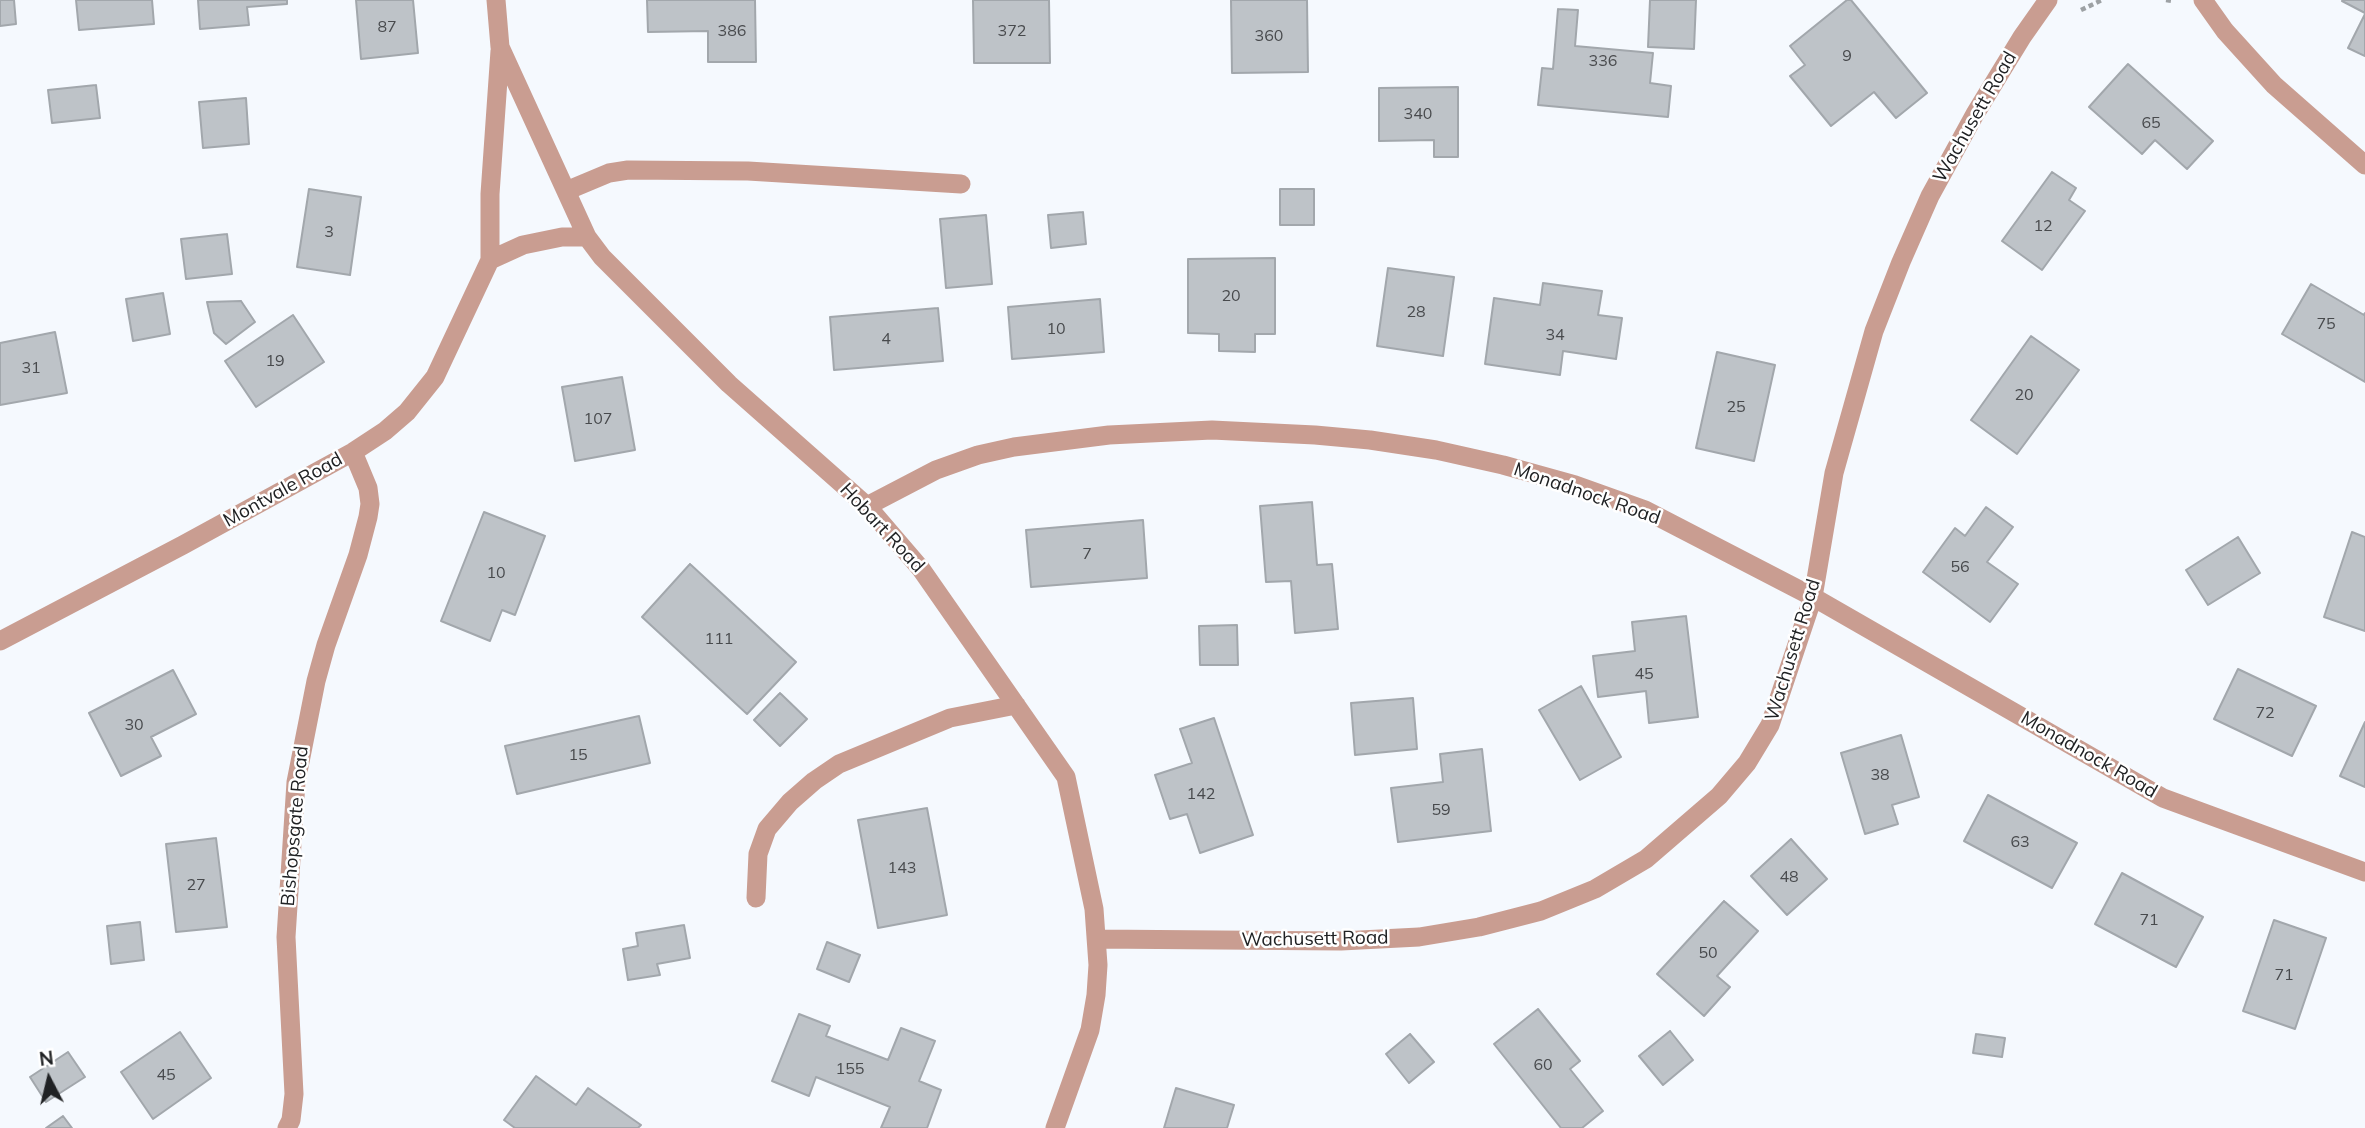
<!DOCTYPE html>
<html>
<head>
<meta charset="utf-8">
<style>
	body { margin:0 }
	#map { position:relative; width:2365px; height:1128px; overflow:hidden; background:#f5f9fe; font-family:Mulish,sans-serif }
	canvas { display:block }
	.north { position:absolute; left:14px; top:1044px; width:70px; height:70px; -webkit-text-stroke:5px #fff; paint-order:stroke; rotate:353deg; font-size:19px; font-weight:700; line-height:28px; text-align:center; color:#202224 }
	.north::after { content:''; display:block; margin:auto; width:24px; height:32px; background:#202224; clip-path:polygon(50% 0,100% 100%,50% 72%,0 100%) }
</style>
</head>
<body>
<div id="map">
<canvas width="2365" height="1128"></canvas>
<div class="north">N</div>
</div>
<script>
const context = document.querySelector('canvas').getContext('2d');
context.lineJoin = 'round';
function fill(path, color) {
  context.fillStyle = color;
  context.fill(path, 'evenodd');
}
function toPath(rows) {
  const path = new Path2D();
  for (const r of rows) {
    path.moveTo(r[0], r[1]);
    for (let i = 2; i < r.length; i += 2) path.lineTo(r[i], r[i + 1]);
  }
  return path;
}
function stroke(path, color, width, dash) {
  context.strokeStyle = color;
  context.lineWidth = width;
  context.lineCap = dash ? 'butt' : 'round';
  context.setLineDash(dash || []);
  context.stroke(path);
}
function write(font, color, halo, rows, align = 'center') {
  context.font = font + ' Mulish,sans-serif';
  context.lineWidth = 5;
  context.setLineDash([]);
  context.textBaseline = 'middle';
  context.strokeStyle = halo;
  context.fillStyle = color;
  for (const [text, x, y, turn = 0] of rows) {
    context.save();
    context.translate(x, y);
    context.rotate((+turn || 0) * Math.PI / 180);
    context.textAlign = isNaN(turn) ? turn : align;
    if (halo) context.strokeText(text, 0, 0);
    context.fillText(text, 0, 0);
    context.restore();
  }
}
const building = toPath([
	[0,0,14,0,16,24,0,26,0,0],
	[76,0,152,0,154,24,79,30,76,0],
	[198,0,287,0,287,4,247,7,249,25,200,29,198,0],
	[356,0,413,0,418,53,361,59,356,0],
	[647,0,755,0,756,62,708,62,708,31,648,32,647,0],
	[973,0,1049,0,1050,63,974,63,973,0],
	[1231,0,1307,0,1308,72,1232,73,1231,0],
	[1650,0,1696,0,1694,49,1648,47,1650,0],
	[1847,0,1851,0,1927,93,1896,118,1874,92,1831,126,1790,76,1805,65,1790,46,1847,0],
	[2343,0,2365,0,2365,13,2342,1,2343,0],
	[1558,9,1578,10,1575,46,1653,53,1650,83,1671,86,1668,117,1538,105,1542,68,1553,69,1558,9],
	[2365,14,2365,56,2348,48,2365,14],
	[2128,64,2213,141,2187,169,2155,140,2142,154,2089,107,2128,64],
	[96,85,100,118,52,123,48,90,96,85],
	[1458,87,1458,157,1434,157,1434,140,1379,141,1379,88,1458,87],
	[246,98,249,144,203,148,199,102,246,98],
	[2052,172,2076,188,2069,200,2085,211,2042,270,2002,241,2052,172],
	[309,189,361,197,350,275,297,267,309,189],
	[1280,189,1314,189,1314,225,1280,225,1280,189],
	[1083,212,1086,244,1051,248,1048,215,1083,212],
	[986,215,992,284,946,288,940,219,986,215],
	[227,234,232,274,186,279,181,239,227,234],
	[1275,258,1275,334,1255,334,1255,352,1219,351,1219,334,1188,333,1188,259,1275,258],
	[1388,268,1454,277,1443,356,1377,346,1388,268],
	[1543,283,1602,291,1598,315,1622,318,1616,359,1563,351,1560,375,1485,364,1494,298,1540,305,1543,283],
	[2311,284,2364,315,2365,313,2365,382,2282,334,2311,284],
	[163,293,170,334,133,341,126,299,163,293],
	[1100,299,1104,352,1012,359,1008,307,1100,299],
	[241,301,255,322,226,344,214,333,207,302,241,301],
	[938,308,943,361,834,370,830,317,938,308],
	[293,315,324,362,256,407,225,361,293,315],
	[55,332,67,393,0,405,0,343,55,332],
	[2031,336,2079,370,2017,454,1971,420,2031,336],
	[1717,352,1775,365,1754,461,1696,448,1717,352],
	[622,377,635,450,575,461,562,387,622,377],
	[1312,502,1317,565,1332,564,1338,629,1295,633,1291,581,1266,582,1260,506,1312,502],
	[1986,507,2013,527,1987,562,2018,584,1990,622,1923,572,1955,528,1965,536,1986,507],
	[484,512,545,536,515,615,502,610,490,641,441,621,484,512],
	[1143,520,1147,578,1031,587,1026,530,1143,520],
	[2352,532,2365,537,2365,631,2324,617,2352,532],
	[2238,537,2260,573,2208,605,2186,570,2238,537],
	[690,564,796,662,747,714,642,617,690,564],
	[1686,616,1698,717,1649,723,1646,691,1598,697,1593,656,1635,651,1632,622,1686,616],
	[1237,625,1238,665,1200,665,1199,626,1237,625],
	[2238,669,2316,706,2292,756,2214,719,2238,669],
	[173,670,196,714,151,737,161,756,121,776,89,713,173,670],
	[1581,686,1621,757,1580,780,1539,710,1581,686],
	[780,693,807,719,780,746,754,720,780,693],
	[1413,698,1417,749,1355,755,1351,703,1413,698],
	[639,716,650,763,517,794,505,746,639,716],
	[1214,718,1253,835,1200,853,1187,814,1170,819,1155,775,1192,763,1180,729,1214,718],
	[2365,722,2365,787,2340,776,2365,722],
	[1901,735,1919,797,1892,805,1898,824,1865,834,1841,753,1901,735],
	[1482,749,1491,831,1398,842,1391,788,1443,782,1440,754,1482,749],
	[1988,795,2077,843,2052,888,1964,841,1988,795],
	[927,808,947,915,878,928,858,820,927,808],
	[216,838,227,927,176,932,166,844,216,838],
	[1791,839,1827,879,1787,915,1751,876,1791,839],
	[2122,873,2203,917,2176,967,2095,924,2122,873],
	[1724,901,1758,931,1717,976,1730,987,1704,1016,1657,974,1724,901],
	[2274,920,2326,938,2295,1029,2243,1011,2274,920],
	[140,922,144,960,111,964,107,926,140,922],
	[684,925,690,958,657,964,660,975,628,980,623,949,638,946,636,933,684,925],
	[827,942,860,955,849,982,817,969,827,942],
	[1538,1009,1580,1061,1570,1069,1603,1111,1582,1128,1561,1128,1494,1044,1538,1009],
	[799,1014,830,1026,826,1036,888,1060,901,1028,935,1041,919,1081,941,1090,927,1128,881,1128,890,1107,816,1077,809,1096,772,1081,799,1014],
	[1670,1031,1693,1060,1663,1085,1639,1056,1670,1031],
	[180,1032,211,1078,153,1119,121,1072,180,1032],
	[1410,1034,1434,1062,1409,1083,1386,1054,1410,1034],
	[1976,1034,2005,1038,2002,1057,1973,1053,1976,1034],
	[68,1052,85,1077,46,1102,30,1077,68,1052],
	[536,1076,576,1105,588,1088,641,1125,638,1128,515,1128,504,1120,536,1076],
	[1176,1088,1234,1105,1227,1128,1164,1128,1176,1088],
	[63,1116,72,1128,46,1128,63,1116]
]);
const path = toPath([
	[2166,0,2173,1],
	[2081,10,2102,0]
]);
const minor = toPath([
	[496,0,500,47,587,237,602,257,729,384,867,506,921,569,1066,777,1094,909,1098,965,1096,995,1090,1030,1055,1128],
	[2203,0,2225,31,2274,85,2365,165],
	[566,191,609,173,628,170,748,171,961,184],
	[490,260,490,194,500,51],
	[867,506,936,470,978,455,1014,447,1109,435,1212,430,1315,435,1370,440,1436,450,1503,465,1575,485,1645,510,1813,597,2163,798,2365,872],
	[0,641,183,545,353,452,385,431,407,412,435,377,490,260,523,245,562,237,587,237],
	[756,898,758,854,767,829,790,802,814,781,839,764,950,718,1016,705],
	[1097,939,1341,941,1419,937,1479,927,1541,911,1595,889,1646,859,1719,796,1747,763,1770,725,1813,597,1834,473,1874,331,1901,262,1930,196,1975,114,2022,37,2048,0],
	[287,1128,291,1120,294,1094,286,937,296,782,316,681,326,645,358,555,368,517,370,504,368,488,353,452]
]);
const numberNames = [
	["87",387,27],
	["386",732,31],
	["372",1012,31],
	["360",1269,36],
	["9",1847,56],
	["336",1603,61],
	["340",1418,114],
	["65",2151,123],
	["12",2043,226],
	["3",329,232],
	["20",1231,296],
	["28",1416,312],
	["75",2326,324],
	["10",1056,329],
	["34",1555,335],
	["4",886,339],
	["19",275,361],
	["31",31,368],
	["20",2024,395],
	["25",1736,407],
	["107",598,419],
	["7",1087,554],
	["56",1960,567],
	["10",496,573],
	["111",719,639],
	["45",1644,674],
	["72",2265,713],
	["30",134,725],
	["15",578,755],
	["38",1880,775],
	["142",1201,794],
	["59",1441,810],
	["63",2020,842],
	["143",902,868],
	["48",1789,877],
	["27",196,885],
	["71",2149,920],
	["50",1708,953],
	["71",2284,975],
	["60",1543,1065],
	["155",850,1069],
	["45",166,1075]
];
const streetNames = [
	["Wachusett Road",1975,117,-60],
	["Montvale Road",283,490,-29],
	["Monadnock Road",1587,494,19],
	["Hobart Road",882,528,47],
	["Wachusett Road",1793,650,-73],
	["Monadnock Road",2089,755,30],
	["Bishopsgate Road",295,826,-85],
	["Wachusett Road",1315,939,-1]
];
fill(building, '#bec3c8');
stroke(building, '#a2a7ac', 2);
stroke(path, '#9da1a4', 4.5, [5, 3.5]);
stroke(minor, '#c99d91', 19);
write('16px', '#484a4d', null, numberNames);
write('19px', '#202224', '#fff', streetNames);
</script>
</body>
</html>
